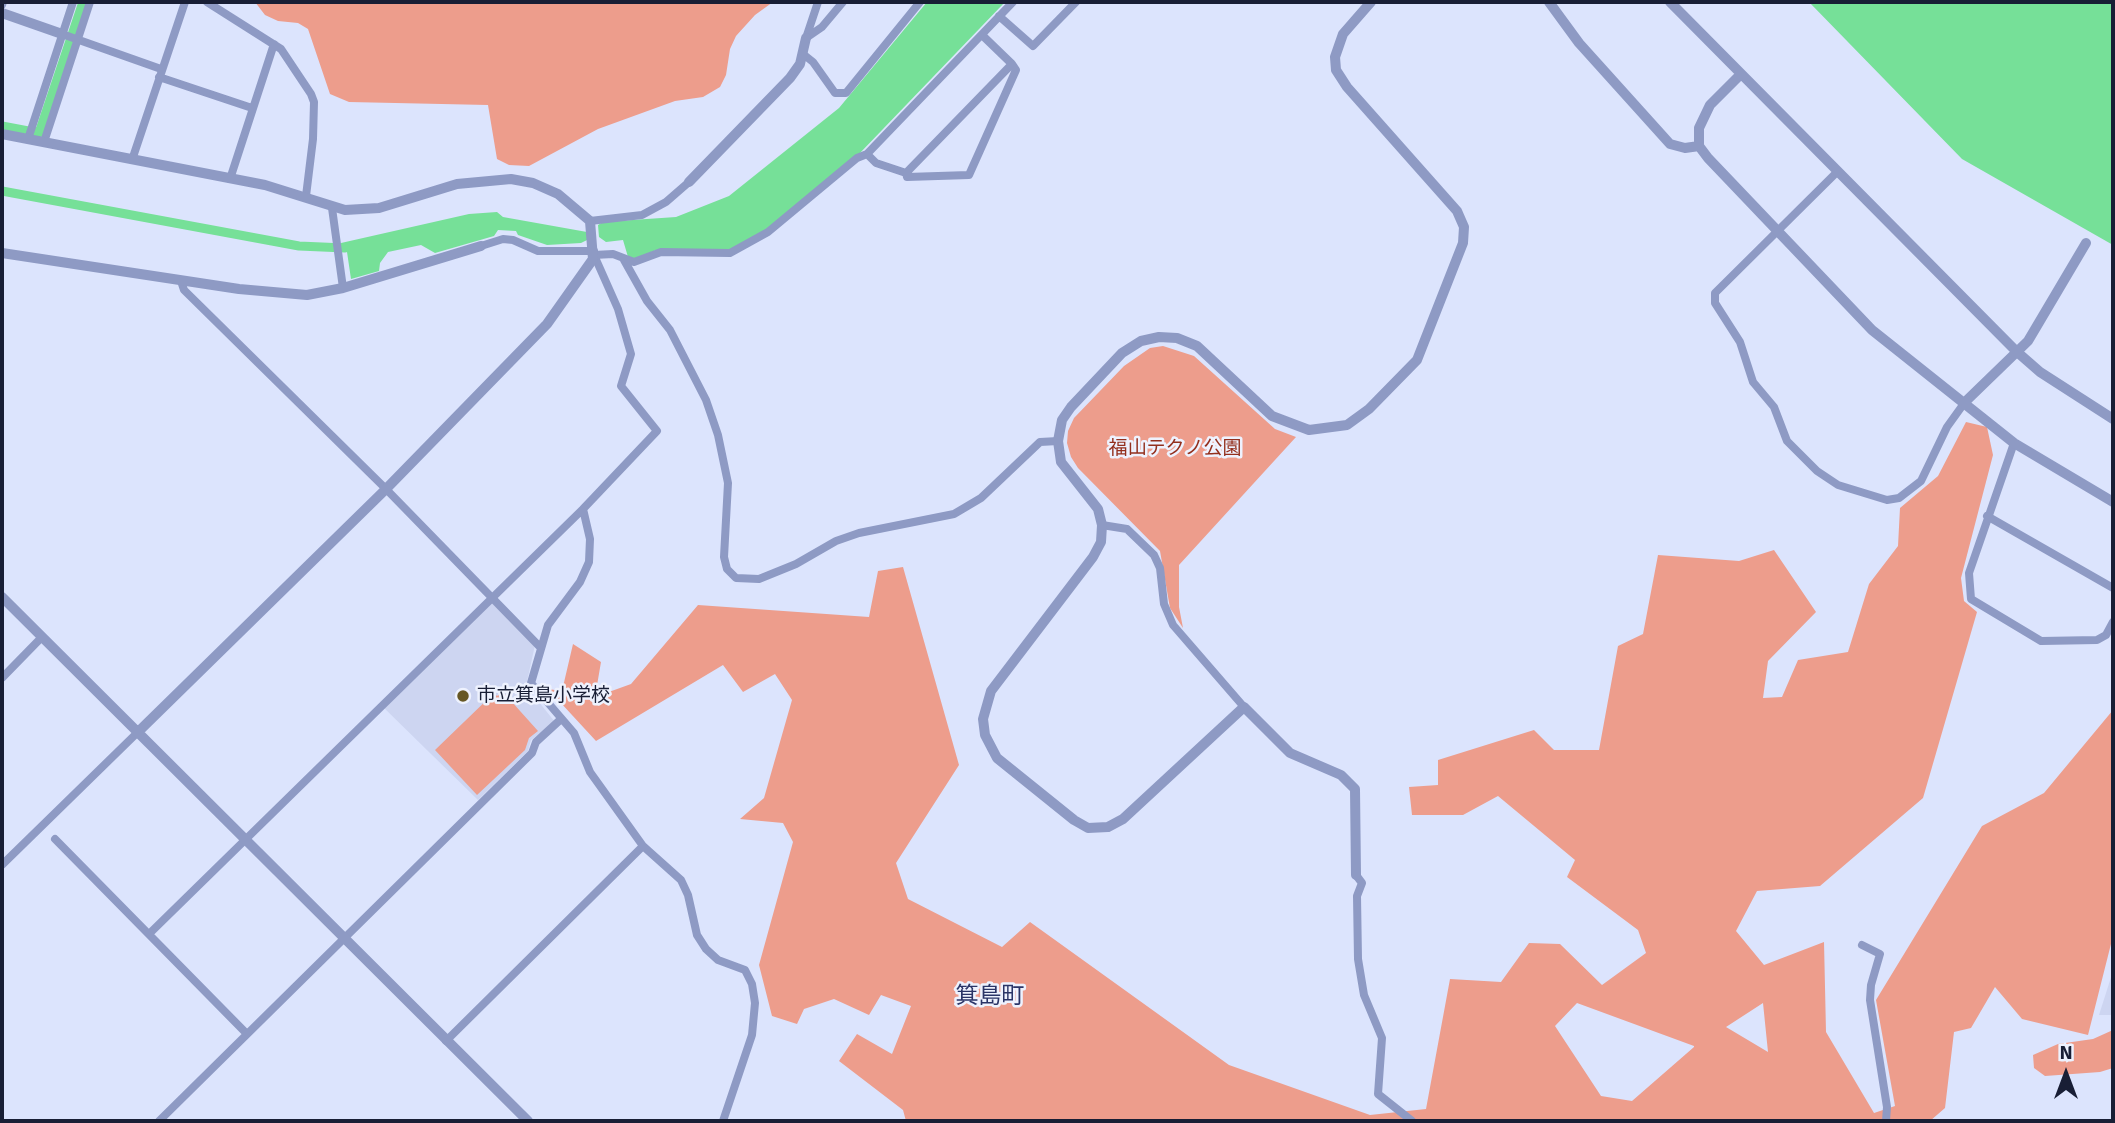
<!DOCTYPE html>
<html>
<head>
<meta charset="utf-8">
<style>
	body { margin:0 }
	#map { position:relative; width:2115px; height:1123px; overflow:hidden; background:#dce4fd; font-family:Signika,sans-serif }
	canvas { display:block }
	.frame { position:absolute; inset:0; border:4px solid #181e35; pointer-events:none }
	.north { position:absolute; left:2031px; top:1039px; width:70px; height:70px; -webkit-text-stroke:5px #eef2fe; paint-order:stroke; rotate:0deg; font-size:19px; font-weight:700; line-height:28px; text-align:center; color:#181e35 }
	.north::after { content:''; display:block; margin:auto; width:24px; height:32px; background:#181e35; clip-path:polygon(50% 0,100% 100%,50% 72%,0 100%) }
</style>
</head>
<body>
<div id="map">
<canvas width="2115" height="1123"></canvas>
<div class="frame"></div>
<div class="north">N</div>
</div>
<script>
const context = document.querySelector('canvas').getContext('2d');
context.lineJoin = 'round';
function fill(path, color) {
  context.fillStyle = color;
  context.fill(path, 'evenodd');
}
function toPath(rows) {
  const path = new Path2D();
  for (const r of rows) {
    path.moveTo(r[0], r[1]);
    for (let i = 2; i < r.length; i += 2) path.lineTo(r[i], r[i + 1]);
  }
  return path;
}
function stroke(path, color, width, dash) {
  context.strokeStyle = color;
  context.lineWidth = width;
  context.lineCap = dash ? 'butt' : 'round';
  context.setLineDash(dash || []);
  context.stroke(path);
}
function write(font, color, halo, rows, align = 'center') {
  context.font = font + ' Signika,"Noto Sans JP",sans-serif';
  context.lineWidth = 5;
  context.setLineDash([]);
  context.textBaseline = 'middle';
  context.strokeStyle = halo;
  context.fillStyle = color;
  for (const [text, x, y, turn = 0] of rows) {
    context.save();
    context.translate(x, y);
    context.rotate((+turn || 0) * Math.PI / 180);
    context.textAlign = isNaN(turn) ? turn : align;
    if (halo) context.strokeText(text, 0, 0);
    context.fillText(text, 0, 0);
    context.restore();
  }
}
const built = toPath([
	[491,602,535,645,526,686,555,722,531,740,528,751,478,800,382,706],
	[2113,971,2113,1015,2099,1015]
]);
const green = toPath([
	[255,2,773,2,755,15,736,36,730,49,726,75,720,87,703,97,675,101,598,129,529,166,509,165,497,159,488,105,349,102,330,94,308,29,298,23,278,21,265,15],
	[1163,346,1194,356,1275,429,1296,437,1179,565,1179,607,1183,628,1170,608,1160,551,1078,468,1071,457,1067,443,1068,431,1074,418,1124,366,1150,348],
	[1966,422,1987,427,1993,455,1961,578,1964,601,1977,612,1923,798,1820,886,1757,891,1736,931,1764,965,1824,942,1826,1032,1874,1113,1895,1106,1876,1000,1982,826,2044,793,2113,710,2113,936,2088,1035,2022,1019,1995,987,1971,1028,1954,1032,1945,1108,1930,1121,906,1121,903,1110,839,1061,857,1034,892,1054,911,1006,881,995,869,1015,834,999,804,1009,797,1024,772,1016,759,965,793,842,783,823,740,819,764,798,792,700,775,674,743,692,723,665,596,741,548,689,562,691,573,644,601,662,595,697,631,684,698,605,869,617,878,571,903,567,959,765,896,863,908,899,1002,947,1030,922,1229,1065,1370,1115,1426,1109,1450,979,1501,982,1529,943,1560,944,1602,985,1646,953,1638,930,1567,877,1575,860,1498,796,1463,815,1412,815,1409,787,1438,785,1438,760,1534,730,1554,750,1599,750,1618,646,1643,634,1658,555,1739,561,1774,550,1816,612,1768,661,1763,698,1782,697,1798,660,1848,652,1869,584,1898,546,1900,508,1938,476],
	[1577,1003,1694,1046,1694,1047,1632,1101,1601,1096,1555,1026],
	[1763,1003,1768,1052,1726,1027],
	[503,692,538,731,529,738,525,750,477,795,435,750,494,693,497,696],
	[2113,1030,2113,1068,2100,1072,2045,1076,2034,1068,2033,1055,2058,1044,2093,1039]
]);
const water = toPath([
	[927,2,1005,2,859,154,763,232,730,251,656,250,635,259,628,257,623,240,606,242,599,237,598,225,603,222,676,217,729,196,839,108],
	[1809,2,2113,2,2113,245,1962,159],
	[497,212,503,217,587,232,587,240,581,243,547,245,518,235,516,231,498,230,494,236,435,253,421,245,388,252,380,263,379,271,351,279,347,252,342,252,341,243,469,214]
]);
const canal = toPath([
	[2,126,39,133,83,2],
	[2,191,299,246,345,248]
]);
const minor = toPath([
	[207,2,281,49,311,94,314,102,313,139,306,196],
	[2,5,3,2],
	[999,16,1033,46,1076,2],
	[62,34,161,69],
	[806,38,822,27,843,2],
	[806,38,818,2],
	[803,54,813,62,835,93,846,93,920,2],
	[159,77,252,108],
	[28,139,73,2],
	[44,142,90,2],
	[867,154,876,163,906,173,1012,64,982,35],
	[132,160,185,2],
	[1837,172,1715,293,1715,303,1740,342,1753,382,1774,407,1787,441,1817,471,1838,485,1887,500,1899,498,1921,481,1947,427,1965,402],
	[906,173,907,177,969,175,1016,70,1012,64],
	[230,179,274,44],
	[332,208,343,288],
	[590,221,642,215,666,202,689,182],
	[481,246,503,239,513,240,538,251,594,251],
	[624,260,647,301,670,330,706,400,718,435,728,483,724,557,727,569,736,578,759,579,796,564,836,541,859,533,954,514,981,498,1040,442,1058,441],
	[181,281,184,290,386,489,540,647],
	[2014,443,1969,573,1971,599,2041,641,2097,640,2106,635,2113,622],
	[1987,516,2113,588],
	[1102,525,1127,529,1154,555,1160,568,1164,604,1173,625,1244,707],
	[2,678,41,638],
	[55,839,247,1034],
	[2,865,138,732],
	[1356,875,1362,883,1357,896,1358,959,1364,995,1382,1038,1378,1094,1412,1121],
	[149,934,583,509],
	[1862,945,1880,954,1871,985,1870,1000,1887,1107,1886,1121],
	[446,1041,643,846],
	[159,1121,532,753,536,742,560,720],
	[723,1121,752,1035,755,1003,752,984,745,970,718,960,706,949,697,935,688,895,681,880,643,846,590,772,574,733,531,683,548,625,580,582,589,562,590,539,583,509,657,431,621,386,631,354,618,309,594,255,613,254,634,262,661,252,730,253,768,232,857,158,867,154,1013,2]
]);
const tertiary = toPath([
	[1549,2,1579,43,1670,144,1685,148,1699,146],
	[1670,2,2016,351,2040,372,2113,419],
	[2,13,62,34],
	[1741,74,1710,105,1699,128,1699,146,1708,158,1872,330,2014,443,2113,502],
	[2,134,265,185,345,210,379,208,457,184,511,179,533,183,558,194,590,221,593,259,547,324,386,489,138,732],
	[689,182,790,78,800,64,806,38],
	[2,253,239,289,307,295,343,288,481,246],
	[1965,402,2028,341,2086,243],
	[2,597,528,1121],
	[1356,875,1355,789,1341,775,1290,753,1244,707,1123,819,1108,827,1088,828,1074,820,997,758,985,735,983,719,991,691,1093,557,1101,542,1102,525,1098,509,1061,462,1058,441,1062,420,1071,407,1122,353,1141,341,1159,337,1177,338,1197,346,1272,416,1309,430,1347,425,1369,409,1417,360,1463,243,1464,227,1457,211,1347,87,1336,70,1335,57,1343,34,1371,2]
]);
const markers = [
	[463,696,7,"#665724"]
];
const parkNames = [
	["福山テクノ公園",1175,449]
];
const poiNames = [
	["市立箕島小学校",477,696]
];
const quarterNames = [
	["箕島町",990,997]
];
fill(built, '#cdd5f1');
fill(green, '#ed9d8c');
fill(water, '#76e098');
stroke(canal, '#76e098', 9);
stroke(minor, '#8e9ac4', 8);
stroke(tertiary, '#8e9ac4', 10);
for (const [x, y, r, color] of markers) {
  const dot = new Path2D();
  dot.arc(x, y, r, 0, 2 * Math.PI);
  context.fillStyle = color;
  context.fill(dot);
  stroke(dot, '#eef2fe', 2.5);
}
write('19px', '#932f1d', '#eef2fe', parkNames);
write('19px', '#181e35', '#eef2fe', poiNames, 'left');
write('23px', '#2a3467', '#eef2fe', quarterNames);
</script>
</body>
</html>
